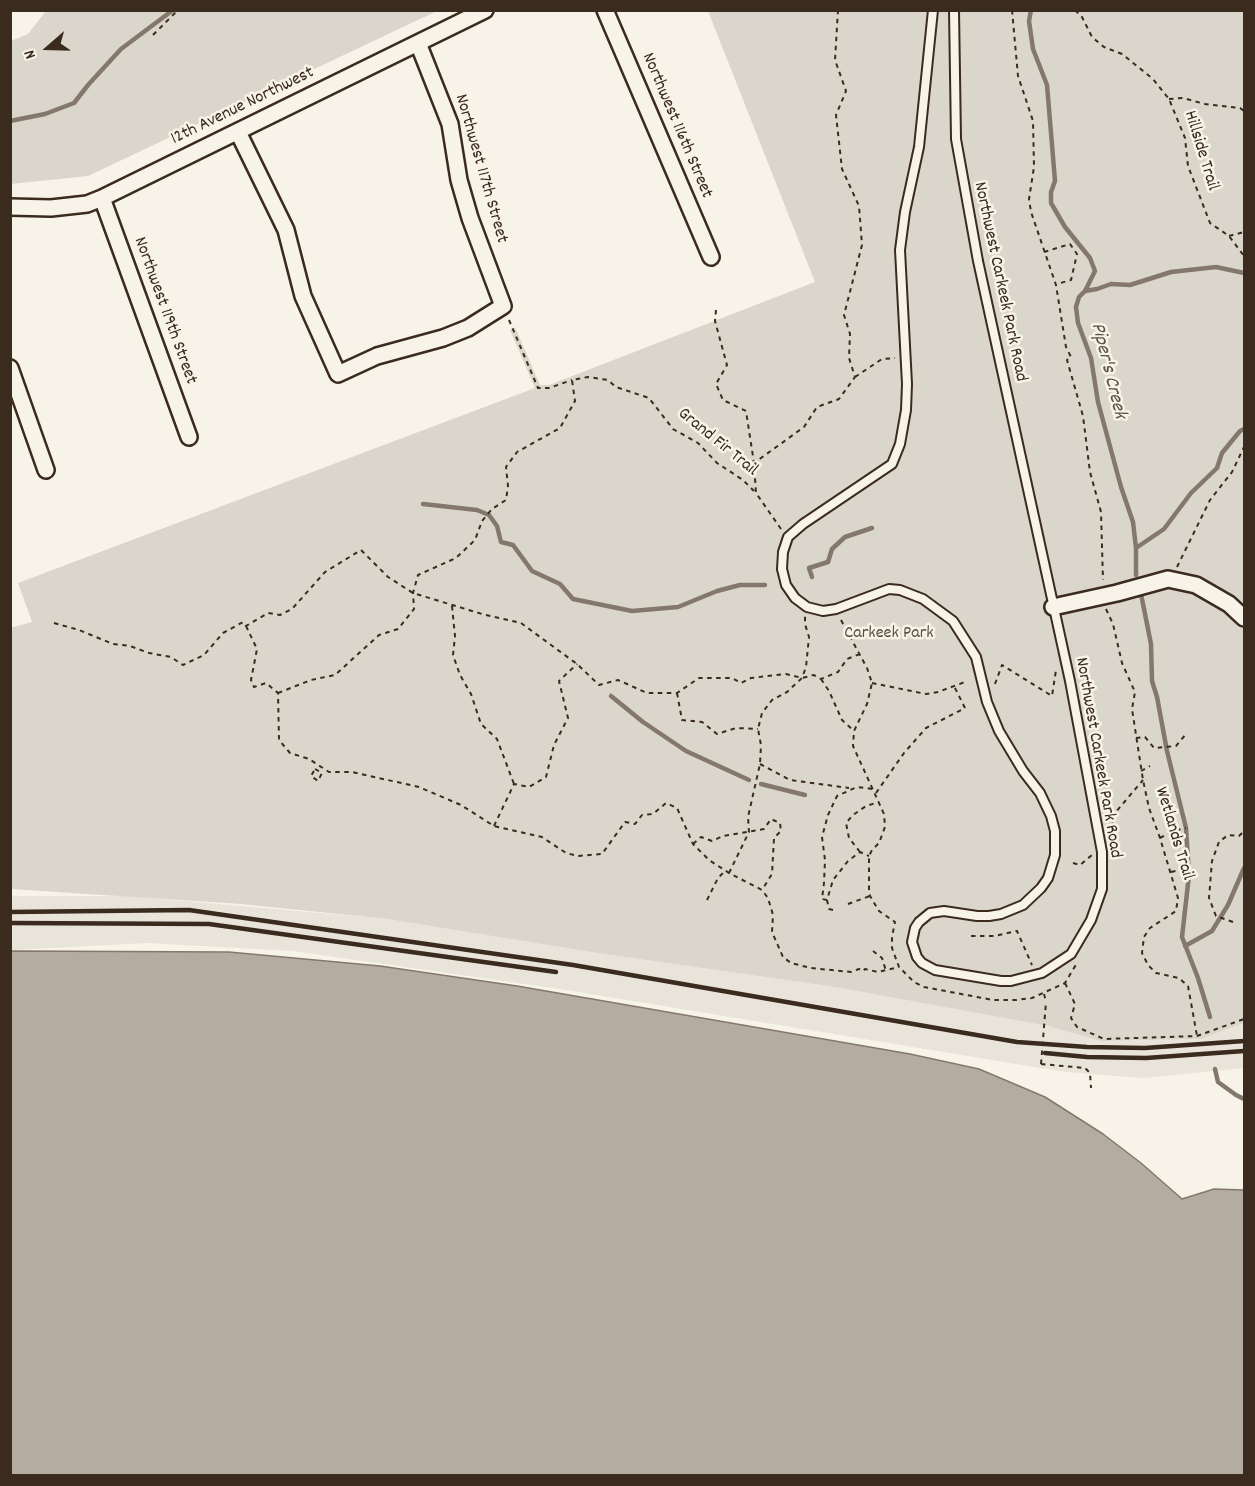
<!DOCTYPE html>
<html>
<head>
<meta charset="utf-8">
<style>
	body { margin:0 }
	#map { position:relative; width:1255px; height:1486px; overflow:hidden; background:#f7f3e8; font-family:Dekko,sans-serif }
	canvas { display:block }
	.frame { position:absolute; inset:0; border:12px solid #3b2a1e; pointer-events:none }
	.north { position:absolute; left:18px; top:18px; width:60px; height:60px; -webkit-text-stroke:4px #f7f3e8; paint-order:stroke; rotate:250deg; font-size:16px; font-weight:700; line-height:24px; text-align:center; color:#3b2a1e }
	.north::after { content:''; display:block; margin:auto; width:21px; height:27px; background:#3b2a1e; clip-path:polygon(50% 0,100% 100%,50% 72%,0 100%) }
</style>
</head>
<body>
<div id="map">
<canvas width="1255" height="1486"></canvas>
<div class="frame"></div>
<div class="north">N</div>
</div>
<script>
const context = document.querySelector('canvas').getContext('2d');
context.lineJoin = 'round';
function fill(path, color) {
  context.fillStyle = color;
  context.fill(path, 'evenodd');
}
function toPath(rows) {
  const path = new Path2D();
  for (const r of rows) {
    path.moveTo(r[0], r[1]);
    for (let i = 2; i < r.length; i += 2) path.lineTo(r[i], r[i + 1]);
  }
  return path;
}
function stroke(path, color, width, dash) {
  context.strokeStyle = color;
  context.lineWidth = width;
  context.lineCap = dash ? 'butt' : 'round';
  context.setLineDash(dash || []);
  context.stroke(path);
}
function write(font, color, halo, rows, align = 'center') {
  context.font = font + ' Dekko,sans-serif';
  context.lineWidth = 5;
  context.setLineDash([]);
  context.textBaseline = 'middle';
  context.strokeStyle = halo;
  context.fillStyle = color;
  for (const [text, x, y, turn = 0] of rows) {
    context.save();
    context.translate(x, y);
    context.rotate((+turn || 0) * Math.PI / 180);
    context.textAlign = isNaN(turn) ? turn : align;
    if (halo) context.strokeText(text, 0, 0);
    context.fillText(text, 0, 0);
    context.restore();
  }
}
const built = toPath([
	[11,896,129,896,387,919,597,953,835,987,1048,1026,1100,1041,1201,1039,1244,1023,1244,1068,1144,1078,1065,1072,560,989,293,951,147,943,11,950]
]);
const green = toPath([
	[46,11,46,10,437,11,88,176,11,184,11,41,28,34],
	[708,11,1244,11,1244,1023,1201,1039,1100,1041,1048,1026,835,987,597,953,387,919,241,904,11,889,10,628,32,622,18,583,535,388,510,330,515,327,540,385,549,385,815,282]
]);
const water = toPath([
	[11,951,229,952,380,966,517,986,910,1054,979,1069,1045,1097,1103,1134,1141,1163,1182,1199,1214,1189,1244,1190,1244,1475,11,1475,11,951]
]);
const stream = toPath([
	[1031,10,1029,21,1033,49,1047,85,1055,181,1051,192,1051,203,1065,227,1090,258,1095,271,1085,291,1079,297,1076,307,1078,323,1091,358,1098,402,1121,487,1133,522,1136,548,1136,575],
	[10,121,45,114,74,103,88,85,121,49,173,10],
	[1085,291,1097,289,1111,284,1130,285,1171,272,1216,267,1244,273],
	[423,504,477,510,489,515,497,526,501,542,513,545,532,571,560,584,573,599,632,611,678,607,717,591,740,585,765,585],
	[1136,548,1164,529,1191,493,1217,468,1222,453,1240,431,1244,429],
	[812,577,809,568,828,562,832,549,845,537,872,528],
	[1141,594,1151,644,1152,681,1157,697,1167,751,1186,828,1189,875,1182,937,1198,978,1210,1017],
	[611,696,643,722,686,751,749,780],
	[761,784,805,795],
	[1185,946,1212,931,1228,905,1244,868],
	[1215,1069,1218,1082,1236,1095,1244,1099]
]);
const path = toPath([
	[1012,10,1018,76,1033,121,1034,167,1029,199,1031,212,1056,285,1066,347,1071,357,1067,360,1083,416,1090,472,1101,512,1103,580],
	[1075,10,1082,17,1092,37,1104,47,1122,54,1153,79,1169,99,1185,138,1188,166,1210,223,1229,236,1244,256],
	[153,35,178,10],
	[1169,99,1183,98,1205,104,1240,108,1244,111],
	[1229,236,1244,232],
	[1044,252,1070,244,1077,254,1071,280,1057,284],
	[716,310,715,321,727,365,716,384,723,400,746,411,754,463],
	[509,320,538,388,549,388,572,380],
	[855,377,882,359,895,358],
	[781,529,756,493,754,463,804,427,817,407,839,399,855,377,849,358,850,334,844,315,862,245,859,206,842,169,836,115,846,91,835,60,838,10],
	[1177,567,1210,500,1232,472,1244,447],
	[452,606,455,636,453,655,460,675,471,694,481,724,497,739,514,784],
	[1106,609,1113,624,1122,663,1135,692,1132,709,1143,780,1149,808,1160,838,1178,898,1176,911,1150,928,1144,937,1142,953,1148,965,1156,973,1179,978,1188,986,1197,1036],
	[841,620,867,668,872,683,867,704,854,731,853,746,884,814,885,827,879,843,872,850,869,856,869,889,870,896,879,911,895,922,892,937,892,948,899,967,914,982,924,987,993,1000,1016,1000,1032,998,1065,983,1077,963],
	[54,623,79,630,113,644,130,646,149,653,171,657,183,665,204,655,223,633,243,622,246,626,268,613,280,615,292,609,325,572,361,550,388,577,413,593,482,614,521,623,577,664,599,685,618,680,647,693,677,693,699,678,732,678,741,683,751,678,786,674,802,678,814,675,821,679,838,672,847,659,860,654],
	[246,626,257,649,251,680,254,687,266,683,278,693,279,740,290,753,309,759,329,772,352,772,419,787,461,805,494,826,542,837,566,853,578,856,602,854,625,822,635,824,642,815,653,814,666,803,677,808,693,844,709,860,729,873,762,890,768,898,773,915,772,932,783,957,791,963,811,968,851,972,859,969,863,971,865,969,878,972,899,967],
	[821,679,829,691,842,720,854,731],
	[872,683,926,694,938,692,965,682],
	[995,684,1002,665,1052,696,1056,670],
	[278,693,311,680,335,675,379,635,398,629,414,609,413,593,418,575,456,558,475,540,482,521,492,509,506,500,508,486,506,467,517,452,560,428,575,401,572,380,588,377,608,380,616,387,649,398,673,429,698,443,717,463,743,480,754,491],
	[677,693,682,720,702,722,717,734,736,728,758,729],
	[1136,738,1145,737,1154,748,1176,746,1186,734],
	[760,764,790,780,849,788],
	[315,769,322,773,318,781,311,776,315,769],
	[1141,771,1150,766],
	[876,793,904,753,926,728,965,708,954,686],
	[494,826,514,784,529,787,546,777,554,745,568,718,559,681,577,664],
	[1110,836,1115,813,1143,780],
	[1160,838,1173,831,1186,828],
	[693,844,701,837,712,841,723,836,764,829,771,819,780,823,781,831,774,838,772,874,762,890],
	[860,852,849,838,846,823,853,815,866,806,879,802],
	[1073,863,1080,865,1092,855],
	[1171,872,1180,870,1189,875],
	[729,873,749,832,748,817,760,764,761,745,758,729,762,713,772,700,787,692,802,678,806,667,809,637,805,624,805,616],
	[707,900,718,878,725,871],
	[827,900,822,899,824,883,825,860,822,837,828,815,837,796,857,787,873,789],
	[848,904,870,896],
	[833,910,829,909,827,900,833,880,848,861,860,852,869,856],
	[1233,922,1216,916,1209,898,1212,861,1219,842,1228,835,1239,836,1244,831],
	[971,936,994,936,1017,931,1032,965],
	[873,951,882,958,886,971],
	[1065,983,1075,1004,1071,1018,1077,1027,1104,1039,1197,1036,1244,1019,1244,1003],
	[1044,994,1046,1002],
	[1041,1064,1085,1068,1090,1073,1091,1088]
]);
const service = toPath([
	[933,10,919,147,905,212,900,250,907,384,906,410,900,444,892,464,803,524,788,537,783,552,782,569,786,585,795,598,807,607,823,611,836,609,889,589,900,590,923,599,953,621,976,657,987,702,999,731,1023,771,1040,793,1051,816,1055,831,1055,855,1048,878,1041,888,1023,905,1001,914,989,916,977,916,944,911,930,913,919,922,915,928,912,942,917,957,922,963,935,970,1001,981,1011,981,1042,973,1071,954,1091,920,1102,889,1102,852,1070,681,978,261,956,139,954,10]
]);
const minor = toPath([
	[605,10,711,257],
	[238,132,286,230,303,296,338,374,377,356,443,338,468,328,503,306,470,218,459,180,450,124,418,43],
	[102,198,189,437],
	[10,207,51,208,87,204,102,198,485,10],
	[10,368,46,470],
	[1053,607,1117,593,1168,579,1196,585,1229,604,1244,618]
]);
const rail = toPath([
	[10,912,189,910,573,965,1017,1042,1087,1047,1145,1048,1244,1041],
	[10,923,209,924,556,972],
	[1045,1053,1087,1057,1146,1058,1244,1051]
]);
const pathBridge = toPath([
	[1041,1064,1046,1002]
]);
const streetNames = [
	["12th Avenue Northwest",243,107,-26],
	["Northwest 116th Street",676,126,67],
	["Hillside Trail",1200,151,73],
	["Northwest 117th Street",480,169,74],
	["Northwest Carkeek Park Road",999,282,78],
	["Northwest 119th Street",164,311,70],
	["Grand Fir Trail",717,443,39],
	["Northwest Carkeek Park Road",1097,758,80],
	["Wetlands Trail",1173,834,73]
];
const parkNames = [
	["Carkeek Park",889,635]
];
const waterNames = [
	["Piper's Creek",1107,371,76]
];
fill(built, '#e9e4d9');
fill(green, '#dbd6cb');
fill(water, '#b4aca0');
stroke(water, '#84786c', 1.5);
stroke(stream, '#84786c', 4.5);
stroke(service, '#3b2a1e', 12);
stroke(minor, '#3b2a1e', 20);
stroke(path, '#3b2a1e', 2, [4.5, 4.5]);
stroke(service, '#f7f3e8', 8);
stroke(minor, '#f7f3e8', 15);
stroke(rail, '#3b2a1e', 4.5);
stroke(pathBridge, '#3b2a1e', 2, [4.5, 4.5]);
write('18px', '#3b2a1e', '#f7f3e8', streetNames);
write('18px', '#5b4c41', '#f7f3e8', parkNames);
write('italic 20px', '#5f5145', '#f7f3e8', waterNames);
</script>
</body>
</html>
